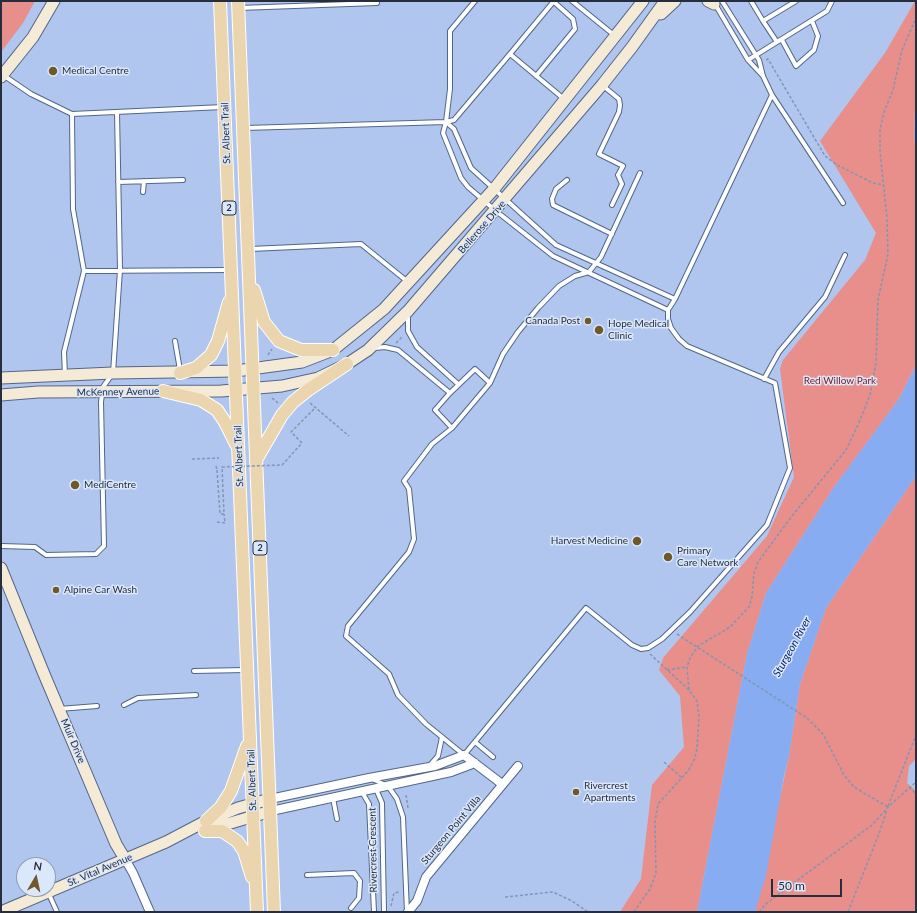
<!DOCTYPE html>
<html>
<head>
<meta charset="utf-8">
<style>
	body { margin:0 }
	#map { position:relative; width:917px; height:913px; overflow:hidden; background:#b0c6ee; font-family:Lato,sans-serif }
	canvas { display:block }
	.frame { position:absolute; inset:0; border:2px solid #262e3d; pointer-events:none }
	.north { position:absolute; left:16px; top:857px; width:40px; height:40px; box-sizing:border-box; background:#dbe7fb; border:1px solid #939daf; border-radius:50%; rotate:9deg; font-size:11px; font-weight:700; line-height:16px; text-align:center; color:#262e3d }
	.north::after { content:''; display:block; margin:auto; width:14px; height:18px; background:#705829; clip-path:polygon(50% 0,100% 100%,50% 72%,0 100%) }
	.scale { position:absolute; left:771px; top:879px; width:71px; height:18px; box-sizing:border-box; border:2px solid #262e3d; border-top:0; padding-left:5px; font-size:12px; line-height:14px; white-space:nowrap; color:#262e3d; -webkit-text-stroke:3px #dbe7fb; paint-order:stroke }
</style>
</head>
<body>
<div id="map">
<canvas width="917" height="913"></canvas>
<div class="frame"></div>
<div class="north">N</div>
<div class="scale">50 m</div>
</div>
<script>
const context = document.querySelector('canvas').getContext('2d');
context.lineJoin = 'round';
function fill(path, color) {
  context.fillStyle = color;
  context.fill(path, 'evenodd');
}
function toPath(rows) {
  const path = new Path2D();
  for (const r of rows) {
    path.moveTo(r[0], r[1]);
    for (let i = 2; i < r.length; i += 2) path.lineTo(r[i], r[i + 1]);
  }
  return path;
}
function stroke(path, color, width, dash) {
  context.strokeStyle = color;
  context.lineWidth = width;
  context.lineCap = dash ? 'butt' : 'round';
  context.setLineDash(dash || []);
  context.stroke(path);
}
function write(font, color, halo, rows, align = 'center') {
  context.font = font + ' Lato,sans-serif';
  context.lineWidth = 3;
  context.setLineDash([]);
  context.textBaseline = 'middle';
  context.strokeStyle = halo;
  context.fillStyle = color;
  for (const [text, x, y, turn = 0] of rows) {
    context.save();
    context.translate(x, y);
    context.rotate((+turn || 0) * Math.PI / 180);
    context.textAlign = isNaN(turn) ? turn : align;
    if (halo) context.strokeText(text, 0, 0);
    context.fillText(text, 0, 0);
    context.restore();
  }
}
const green = toPath([
	[1,1,35,1,23,23,1,52],
	[915,1,916,85,914,136,916,146,916,365,899,399,834,487,766,593,747,654,697,912,620,912,641,879,652,785,684,747,680,696,659,670,663,658,767,536,794,477,780,369,783,360,865,260,876,233,820,141,885,53],
	[916,476,916,759,909,766,907,783,916,791,916,912,755,912,789,756,800,684,826,608]
]);
const water = toPath([
	[916,85,916,146,914,136],
	[916,365,916,476,826,608,800,684,789,756,784,776,766,876,755,912,697,912,747,654,766,593,834,487,899,399]
]);
const path = toPath([
	[766,60,768,59,825,156,837,165,873,183,883,185],
	[396,343,402,337],
	[268,355,272,349],
	[272,398,278,403],
	[310,403,349,436],
	[192,459,219,458],
	[216,466,217,470],
	[217,522,225,523,224,514],
	[677,634,807,718,823,734,844,775,854,787,888,807],
	[650,654,689,690],
	[667,670,687,667],
	[664,762,682,778],
	[909,787,916,794],
	[406,795,408,808],
	[888,806,916,735],
	[505,897,553,892,572,901,588,912],
	[391,906,394,893,399,892],
	[634,912,650,889,656,873,655,822,658,804,688,771,695,758,697,748,699,717,697,701,689,690,687,667,690,658,698,646,730,627,749,607,752,597,754,573,758,562,792,516,846,450,858,425,870,395,876,362,878,300,888,254,887,218,880,152,880,129,884,112,893,90,902,50,916,18],
	[759,912,767,903,872,825,888,807,916,782],
	[848,912,880,831,887,809]
]);
const lane = toPath([
	[475,1,450,31,450,89,446,122,443,133,461,178,468,187,496,211,553,256,668,310],
	[554,1,510,54,564,99],
	[572,1,614,35],
	[751,1,763,21,796,1],
	[715,4,748,60,763,76],
	[239,8,377,3,377,1],
	[763,21,777,42],
	[782,40,796,66,814,50,818,36,812,21],
	[748,60,827,11,832,1],
	[3,75,31,94,72,114,73,209,84,271,64,352,65,375],
	[536,76,575,29,573,19,554,2],
	[602,85,619,99,620,105,619,112,599,154,623,166,618,175,622,184,612,205],
	[772,95,843,203],
	[72,114,223,107],
	[446,122,454,129,471,168,556,245,675,299],
	[245,128,446,122,454,120,510,54],
	[640,173,601,257,589,272,575,276,559,286,538,308,518,332,503,354,490,383,452,428,432,444,404,481,409,489,414,539,409,552,348,626,346,636,389,674,398,695,426,724,464,755,586,608,632,645,641,649,648,648,662,639,690,612,767,525,790,468,775,383,687,346,679,339,671,328,668,319,668,310,675,299,772,95,763,76,759,60,722,1],
	[567,180,556,189,552,199,553,205,612,234],
	[118,182,183,180],
	[143,192,144,181],
	[250,249,361,244,408,282],
	[84,271,229,270],
	[408,313,408,331,417,347,458,384],
	[175,341,180,370],
	[375,348,385,347,398,350,450,393],
	[764,379,779,352,825,297,845,255],
	[452,428,435,410,450,393,475,369,490,383],
	[1,546,35,547,46,555,96,554,104,546,101,402,103,387,113,373,120,270,117,112],
	[194,671,245,670],
	[124,705,138,698,196,695],
	[59,709,97,706],
	[475,742,493,757],
	[430,765,438,756,442,737],
	[372,779,388,786,397,799,403,817,407,912],
	[376,789,382,803,384,912],
	[362,792,369,804,374,912],
	[333,798,337,819],
	[307,875,354,873,360,881,359,898,351,908],
	[48,892,57,912]
]);
const street = toPath([
	[270,799,369,778,435,766,464,755,502,784],
	[271,811,451,772,475,763],
	[125,859,133,873,150,912],
	[408,912,417,901,426,877,518,766]
]);
const secondary = toPath([
	[708,1,714,4],
	[661,14,675,1],
	[1,77,33,37,54,1],
	[1,378,113,373,236,371,302,362,333,350,384,309,494,189,643,1],
	[1,395,38,392,221,391,282,386,318,378,347,364,368,350,408,311,602,85,632,47,665,1],
	[1,568,44,674,116,844,125,859],
	[207,830,271,811],
	[1,912,166,842,206,821,238,808,270,799]
]);
const primary = toPath([
	[220,1,257,912],
	[238,1,274,912],
	[254,290,264,322,279,341,301,350,333,350],
	[180,373,196,368,211,355,218,341,229,302],
	[163,391,201,400,217,410,225,422,236,444],
	[256,460,282,415,293,402,308,390,347,364],
	[206,821,221,807,231,791,247,746],
	[205,831,222,831,237,841,244,851,252,877]
]);
const pathBridge = toPath([
	[217,470,220,514,224,514,222,467,282,465,302,443,291,432,315,408]
]);
const markers = [
	[53,71,5,"#705829"],
	[588,321,4,"#705829"],
	[599,330,5,"#705829"],
	[75,485,5,"#705829"],
	[637,541,5,"#705829"],
	[668,557,5,"#705829"],
	[56,590,4,"#705829"],
	[576,792,4,"#705829"]
];
const shields = [
	[229,208,14],
	[260,548,14]
];
const shieldNames = [
	["2",229,208],
	["2",260,548]
];
const poiNames = [
	["Medical Centre",62,71],
	["Canada Post",580,321,"right"],
	["Hope Medical",608,324],
	["Clinic",608,336],
	["MediCentre",84,485],
	["Harvest Medicine",628,541,"right"],
	["Primary",677,551],
	["Care Network",677,563],
	["Alpine Car Wash",64,590],
	["Rivercrest",584,786],
	["Apartments",584,798]
];
const streetNames = [
	["St. Albert Trail",226,133,-92],
	["Bellerose Drive",482,227,-49],
	["McKenney Avenue",118,392,-1],
	["St. Albert Trail",239,456,-92],
	["Muir Drive",73,741,67],
	["St. Albert Trail",252,780,-92],
	["Sturgeon Point Villa",451,830,-50],
	["Rivercrest Crescent",373,850,-91],
	["St. Vital Avenue",100,870,-23]
];
const parkNames = [
	["Red Willow Park",840,381]
];
const waterNames = [
	["Sturgeon River",792,647,-61]
];
fill(green, '#e88e8b');
fill(water, '#87acf1');
stroke(lane, '#536689', 6);
stroke(street, '#536689', 10);
stroke(secondary, '#536689', 13);
stroke(primary, '#fff', 14);
stroke(path, '#8395b5', 1.5, [3, 2]);
stroke(lane, '#fff', 4);
stroke(street, '#fff', 8);
stroke(secondary, '#f5ead6', 11);
stroke(primary, '#ebd5ae', 12);
stroke(pathBridge, '#8395b5', 1.5, [3, 2]);
for (const [x, y, r, color] of markers) {
  const dot = new Path2D();
  dot.arc(x, y, r, 0, 2 * Math.PI);
  context.fillStyle = color;
  context.fill(dot);
  stroke(dot, '#dbe7fb', 1.5);
}
for (const [x, y, w] of shields) {
  const box = new Path2D();
  box.roundRect(x - w / 2, y - 7, w, 14, 3);
  context.fillStyle = '#dbe7fb';
  context.fill(box);
  stroke(box, '#262e3d', 1);
}
write('bold 9px', '#262e3d', null, shieldNames);
write('10px', '#262e3d', '#dbe7fb', poiNames, 'left');
write('10px', '#262e3d', '#dbe7fb', streetNames);
write('10px', '#791720', '#dbe7fb', parkNames);
write('italic 11px', '#052972', '#dbe7fb', waterNames);
</script>
</body>
</html>
